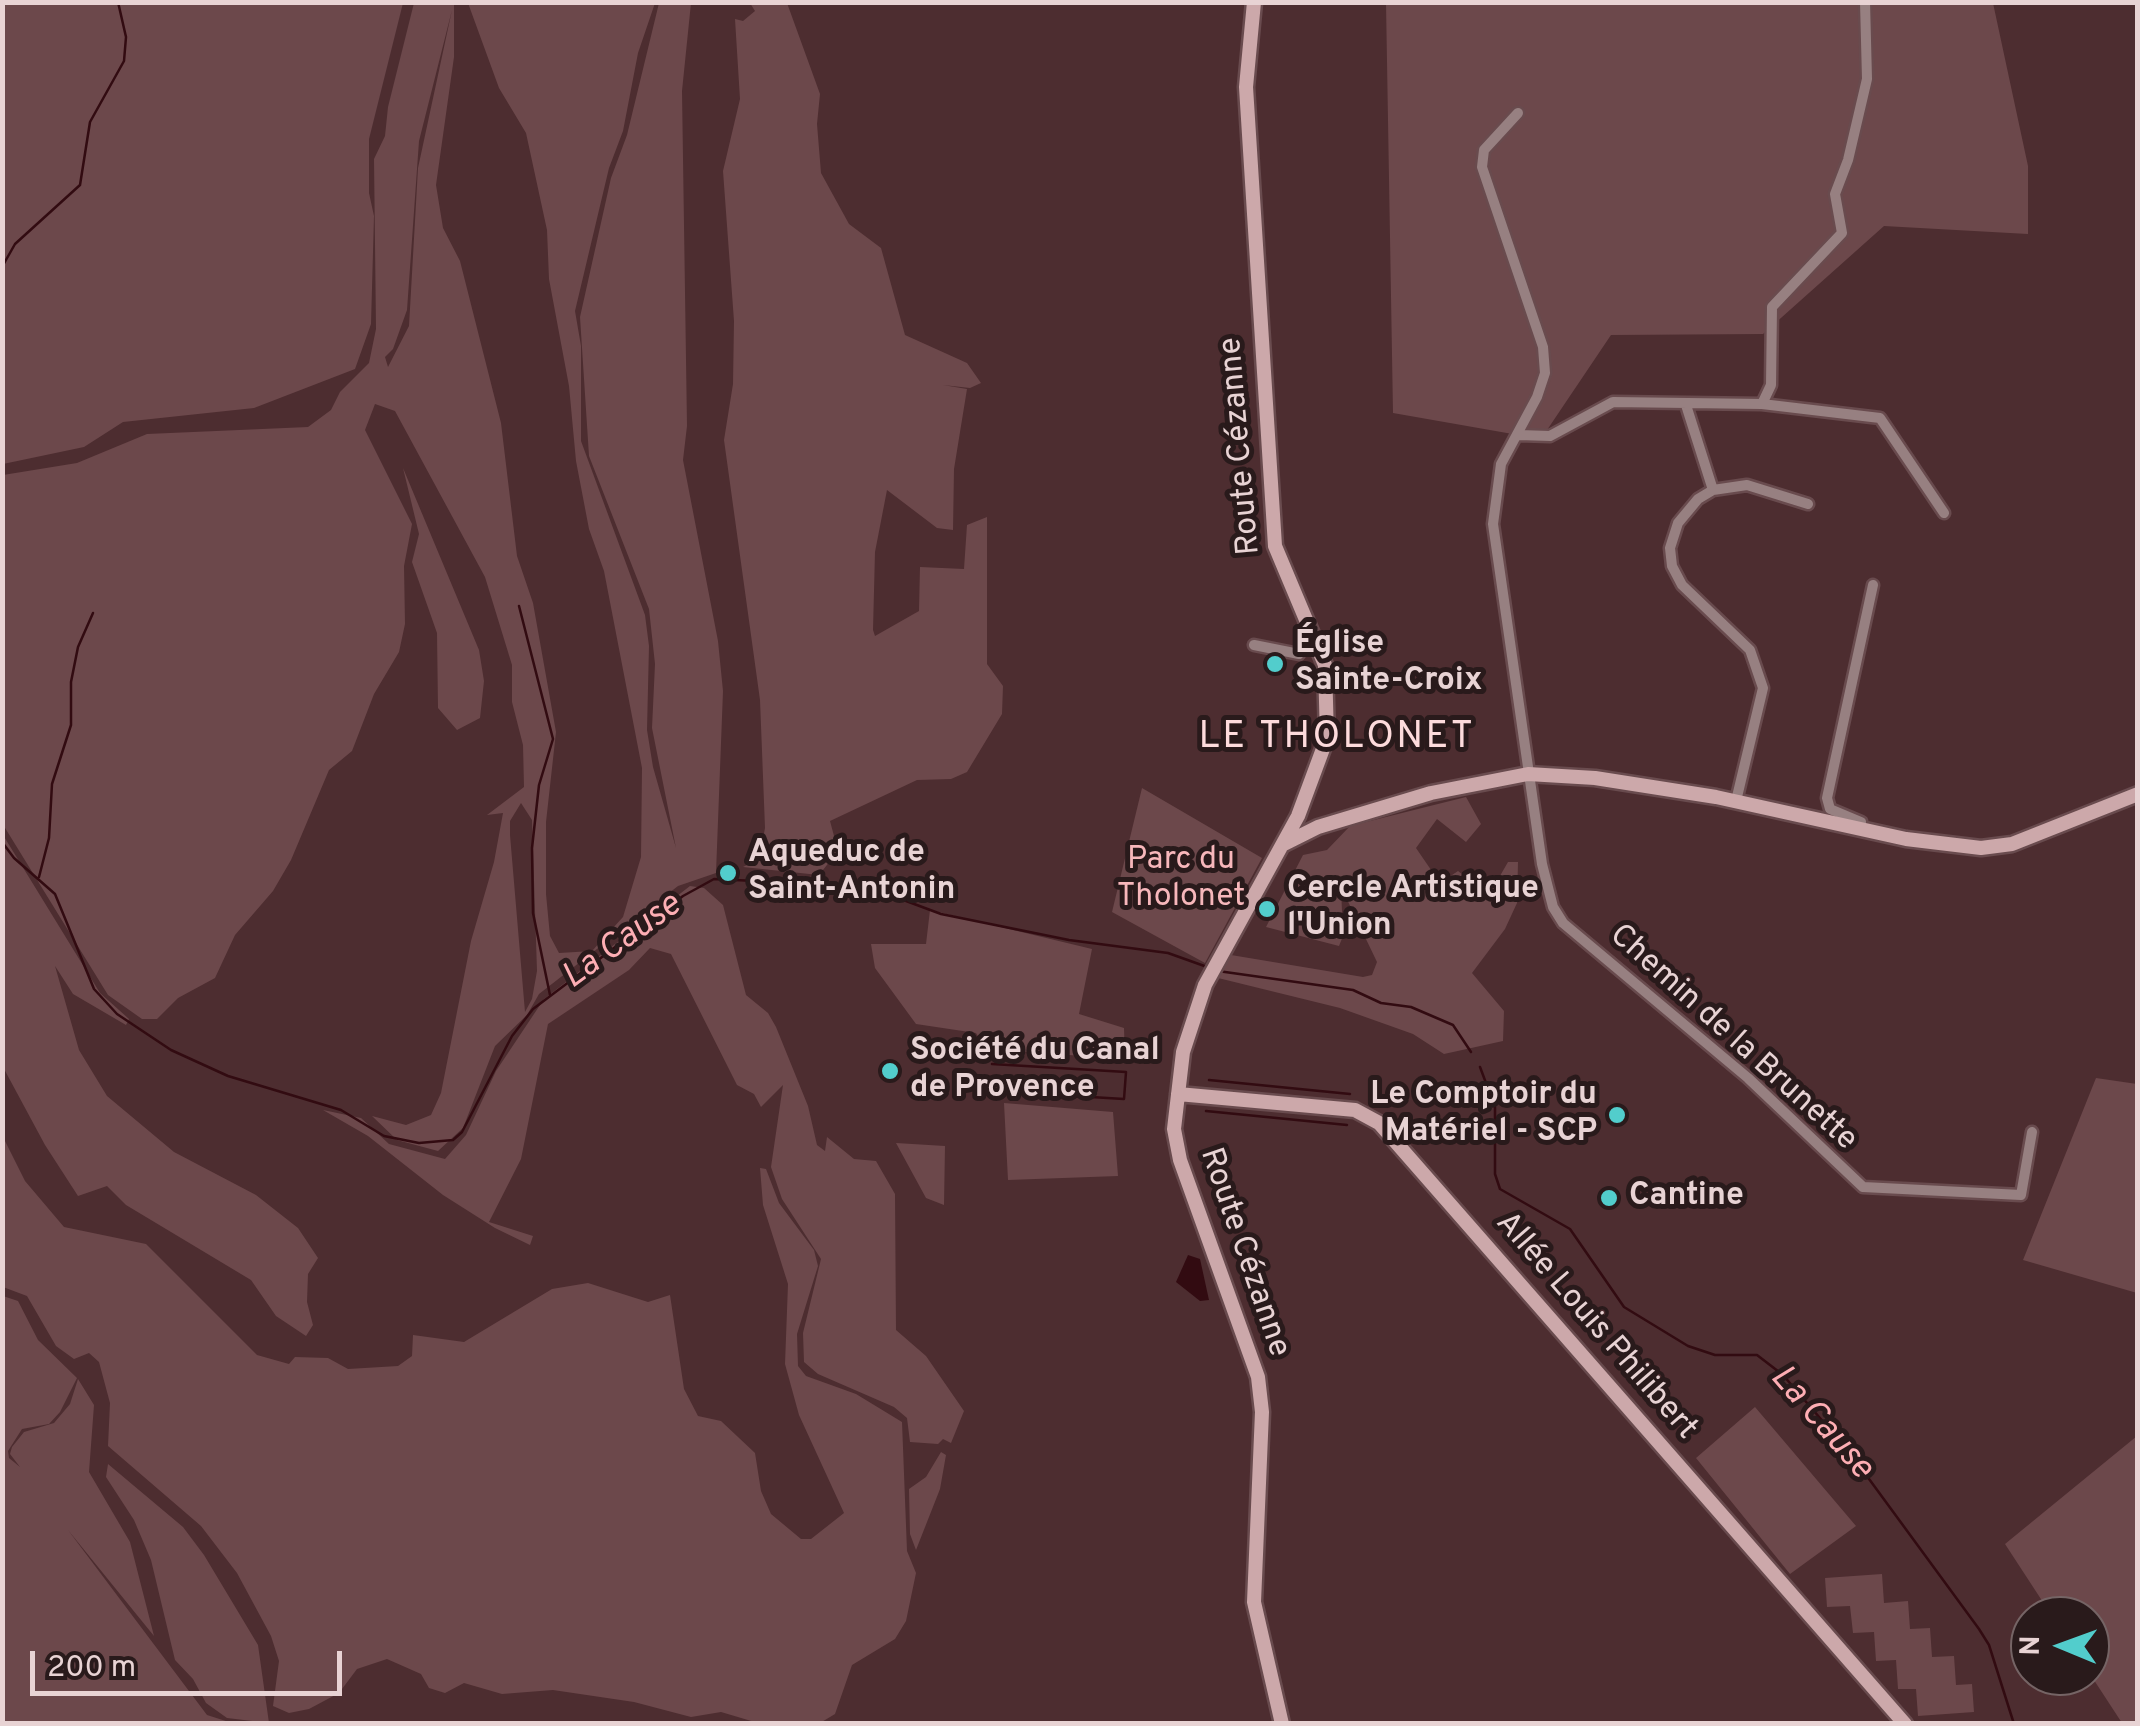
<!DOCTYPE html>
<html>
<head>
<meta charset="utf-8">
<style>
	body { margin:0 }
	#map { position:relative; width:2140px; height:1726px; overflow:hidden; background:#4d2d30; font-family:Overpass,sans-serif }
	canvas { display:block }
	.frame { position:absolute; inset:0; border:5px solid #e8d3d4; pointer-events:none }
	.north { position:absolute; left:2010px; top:1596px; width:100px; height:100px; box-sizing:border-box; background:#291a1b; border:2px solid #756465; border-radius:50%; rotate:271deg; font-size:28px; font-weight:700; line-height:40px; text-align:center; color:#e8d3d4 }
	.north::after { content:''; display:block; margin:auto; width:35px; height:45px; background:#52cdcc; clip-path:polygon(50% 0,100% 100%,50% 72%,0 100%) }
	.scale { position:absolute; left:30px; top:1651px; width:312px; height:45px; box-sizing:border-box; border:5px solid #e8d3d4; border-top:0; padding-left:12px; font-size:30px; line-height:35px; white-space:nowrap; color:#e8d3d4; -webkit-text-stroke:8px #291a1b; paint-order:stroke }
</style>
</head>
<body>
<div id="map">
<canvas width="2140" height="1726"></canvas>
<div class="frame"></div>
<div class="north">N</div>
<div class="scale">200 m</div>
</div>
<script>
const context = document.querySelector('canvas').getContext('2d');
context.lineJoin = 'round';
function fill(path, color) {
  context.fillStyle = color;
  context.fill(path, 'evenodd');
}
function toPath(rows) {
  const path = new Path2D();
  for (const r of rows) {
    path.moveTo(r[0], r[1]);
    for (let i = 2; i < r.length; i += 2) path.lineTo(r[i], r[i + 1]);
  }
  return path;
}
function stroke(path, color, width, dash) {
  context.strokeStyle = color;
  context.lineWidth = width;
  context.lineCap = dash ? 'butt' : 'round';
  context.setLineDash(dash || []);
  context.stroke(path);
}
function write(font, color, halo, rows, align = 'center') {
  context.font = font + ' Overpass,sans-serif';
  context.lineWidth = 10;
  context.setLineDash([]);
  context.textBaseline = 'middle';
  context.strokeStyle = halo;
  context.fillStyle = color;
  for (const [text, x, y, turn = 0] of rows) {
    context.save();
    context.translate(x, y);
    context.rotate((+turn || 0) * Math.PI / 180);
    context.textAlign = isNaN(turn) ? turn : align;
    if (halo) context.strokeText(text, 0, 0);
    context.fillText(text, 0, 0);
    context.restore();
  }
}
const green = toPath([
	[3,2,403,3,369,139,369,193,374,216,371,324,355,369,254,408,123,422,84,447,3,464],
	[414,3,454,3,454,57,436,185,443,228,460,261,501,423,517,556,533,603,556,732,546,822,546,894,550,936,559,953,592,951,623,917,641,857,642,768,604,571,589,529,576,461,569,386,549,279,547,230,526,133,499,88,468,3,655,3,638,53,623,131,609,168,575,311,581,346,581,441,645,615,649,646,647,730,653,767,676,848,652,728,655,664,649,609,589,456,580,317,611,178,627,135,659,3,691,3,682,91,687,426,683,460,718,641,723,691,716,873,678,886,539,994,527,1015,495,1046,463,1128,438,1151,397,1140,372,1116,406,1125,431,1115,441,1093,471,941,494,862,503,813,487,815,524,787,523,745,512,702,512,665,485,577,395,411,375,404,365,430,412,524,404,566,405,624,399,652,374,694,352,751,329,770,291,860,273,891,235,935,215,978,178,998,157,1019,142,1019,108,995,2,823,3,475,77,463,147,434,308,427,331,410,340,392,369,363,376,329,374,159,385,136,388,107],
	[452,10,418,168,409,326,388,367,385,357,393,349,407,310,419,141],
	[521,803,532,820,537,971,532,999,525,1012,510,835,510,821],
	[750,3,787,3,820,94,817,124,821,173,849,224,881,248,905,335,967,363,981,383,970,388,943,385,967,389,954,469,953,530,937,528,887,490,875,552,873,630,875,636,919,611,920,567,964,569,967,525,987,517,987,664,1003,686,1002,714,967,772,951,779,917,780,830,821,838,851,819,875,743,867,759,859,765,828,760,700,724,440,733,384,734,321,723,171,740,99,735,19,743,21,755,11],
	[1386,3,1993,3,2028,166,2028,234,1884,226,1763,334,1611,335,1541,439,1393,413],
	[403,468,479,650,484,681,480,718,457,730,438,708,437,633,412,562,419,534],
	[1142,788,1262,858,1205,963,1112,912],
	[1466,797,1481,824,1466,842,1437,819,1416,848,1440,883,1458,871,1489,895,1508,862,1518,862,1517,903,1505,929,1472,973,1504,1011,1503,1041,1444,1054,1413,1034,1340,1008,1214,977,1225,954,1363,977,1372,975,1377,962,1341,887,1343,936,1339,946,1266,927,1303,855,1327,850,1350,826],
	[3,835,100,993,129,1019,126,1025,73,994,55,966,79,1050,107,1096,174,1152,256,1195,298,1228,318,1258,308,1274,307,1302,313,1325,306,1336,276,1316,251,1280,126,1205,107,1186,78,1196,45,1145,3,1067],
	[690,886,704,888,723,905,746,995,768,1013,776,1027,808,1106,817,1145,825,1151,827,1137,854,1159,876,1161,895,1194,896,1330,926,1356,964,1411,951,1443,943,1439,938,1444,910,1442,907,1418,894,1407,818,1374,804,1362,803,1333,821,1259,782,1199,771,1167,783,1085,761,1107,754,1094,737,1085,671,954,650,948,629,970,548,1024,521,1159,489,1222,533,1236,530,1245,495,1228,443,1195,368,1136,323,1110,361,1118,389,1144,445,1159,466,1135,496,1071,544,999],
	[930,910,1092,949,1079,1014,1124,1028,1125,1059,985,1049,976,1033,916,1024,875,968,871,944,926,944],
	[2096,1078,2137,1084,2137,1293,2023,1260],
	[1004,1103,1113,1112,1118,1176,1008,1180],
	[3,1137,25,1181,64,1227,146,1244,257,1355,289,1364,295,1357,328,1358,348,1369,398,1366,412,1356,413,1335,464,1342,552,1289,588,1283,648,1302,670,1295,684,1389,698,1416,721,1421,755,1453,761,1491,771,1514,801,1539,811,1539,844,1513,799,1415,785,1364,788,1284,763,1205,760,1168,766,1169,779,1203,814,1250,818,1266,797,1334,798,1366,806,1376,856,1394,902,1422,907,1551,916,1573,906,1621,895,1639,852,1665,835,1714,820,1723,758,1723,721,1712,691,1717,634,1702,553,1690,502,1694,464,1683,445,1693,429,1688,421,1674,387,1659,357,1669,339,1693,309,1709,289,1713,273,1706,279,1661,271,1636,237,1573,201,1526,108,1446,110,1403,99,1362,89,1353,74,1359,56,1346,27,1296,3,1287],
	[896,1143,945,1146,944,1205,926,1198],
	[3,1296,18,1301,38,1340,77,1378,60,1412,49,1424,22,1429,8,1451,9,1458,20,1467,10,1454,12,1447,24,1432,54,1423,70,1404,78,1379,94,1405,89,1472,130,1542,154,1636,68,1530,207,1715,232,1723,3,1723],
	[1755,1407,1856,1526,1790,1574,1696,1458],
	[2137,1436,2137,1723,2122,1723,2090,1674,2090,1616,2052,1616,2005,1544],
	[941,1452,946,1455,940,1489,916,1550,910,1534,909,1489,926,1477],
	[108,1464,183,1527,204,1555,258,1645,269,1723,227,1718,206,1703,193,1679,175,1660,151,1560,134,1520,106,1477],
	[1882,1574,1884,1603,1908,1601,1910,1629,1930,1628,1932,1657,1954,1656,1956,1685,1972,1684,1974,1712,1918,1716,1916,1689,1898,1689,1896,1660,1876,1661,1874,1632,1853,1633,1850,1606,1827,1607,1825,1578]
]);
const water = toPath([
	[1188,1255,1200,1259,1209,1300,1200,1301,1176,1282]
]);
const stream = toPath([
	[2,267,15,244,80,185,90,122,124,61,126,37,118,2],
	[519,606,553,739,539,785,532,848,533,913,550,995],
	[2,842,14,858,55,894,94,989,117,1014,171,1050,228,1076,341,1110,384,1136,419,1143,453,1140,462,1132,512,1036,533,1009,683,896,714,879,839,885,890,895,941,914,1069,940,1168,953,1210,968],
	[39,877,49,838,52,784,71,725,71,682,78,647,93,613],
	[1218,971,1353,990,1381,1003,1411,1007,1453,1025,1471,1052],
	[1480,1067,1495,1107,1495,1174,1500,1189,1570,1229,1624,1307,1688,1346,1715,1355,1757,1355,1783,1375,1850,1453,1979,1629,1989,1645,2014,1724],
	[1209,1080,1350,1094],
	[991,1091,1124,1099,1126,1072,992,1064],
	[1206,1111,1347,1125]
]);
const street = toPath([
	[1518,113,1484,150,1482,167,1543,347,1545,373,1537,397,1501,464,1493,524,1542,864,1553,907,1563,923,1748,1078,1863,1187,2021,1195,2032,1132],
	[1762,404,1880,418,1944,513],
	[1686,405,1713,490,1698,499,1678,523,1670,548,1672,566,1682,585,1750,650,1763,688,1736,801],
	[1519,435,1550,436,1613,402,1762,404,1771,385,1772,307,1842,233,1835,194,1848,160,1867,79,1865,2],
	[1713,490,1747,485,1808,504],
	[1254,645,1299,654,1306,620],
	[1860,829,1861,822,1830,809,1827,798,1873,585]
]);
const secondary = toPath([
	[1254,2,1246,87,1275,546,1325,665,1327,738,1298,816,1205,985,1183,1052,1174,1129,1180,1160,1258,1377,1262,1412,1254,1602,1282,1724],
	[1284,844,1318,827,1431,793,1528,774,1595,778,1716,797,1906,839,1981,848,2012,844,2138,794],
	[1178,1094,1355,1110,1379,1123,1905,1724]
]);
const markers = [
	[1275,664,10,"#52cdcc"],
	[728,873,10,"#52cdcc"],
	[1267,909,10,"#52cdcc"],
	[890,1071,10,"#52cdcc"],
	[1617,1115,10,"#52cdcc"],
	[1609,1198,10,"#52cdcc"]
];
const streetNames = [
	["Route Cézanne",1242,446,-95],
	["Chemin de la Brunette",1732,1039,42],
	["Route Cézanne",1243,1253,71],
	["Allée Louis Philibert",1595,1327,49]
];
const poiNames = [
	["Église",1295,646],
	["Sainte-Croix",1295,683],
	["Aqueduc de",748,855],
	["Saint-Antonin",748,892],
	["Cercle Artistique",1287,891],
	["l'Union",1287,928],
	["Société du Canal",910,1053],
	["de Provence",910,1090],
	["Le Comptoir du",1597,1097,"right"],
	["Matériel - SCP",1597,1134,"right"],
	["Cantine",1629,1198]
];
const parkNames = [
	["Parc du",1181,862],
	["Tholonet",1181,899]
];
const waterNames = [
	["La Cause",623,943,-36],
	["La Cause",1820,1424,49]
];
const quarterNames = [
	["LE THOLONET",1337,739]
];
fill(green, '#6c484b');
fill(water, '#320b11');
stroke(stream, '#320b11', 2.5);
stroke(street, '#694b4e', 15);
stroke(secondary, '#694b4e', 19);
stroke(street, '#978081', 10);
stroke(secondary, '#cca8aa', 14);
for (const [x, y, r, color] of markers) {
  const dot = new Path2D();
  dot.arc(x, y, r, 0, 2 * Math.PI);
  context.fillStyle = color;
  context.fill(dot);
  stroke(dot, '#291a1b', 4);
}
write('32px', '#e8d3d4', '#291a1b', streetNames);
write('bold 32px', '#e8d3d4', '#291a1b', poiNames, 'left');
write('32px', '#f7b7bb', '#291a1b', parkNames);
write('italic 35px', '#fdaeb4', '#291a1b', waterNames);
context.letterSpacing = '2.5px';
write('38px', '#fddbdc', '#291a1b', quarterNames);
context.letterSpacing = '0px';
</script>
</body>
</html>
